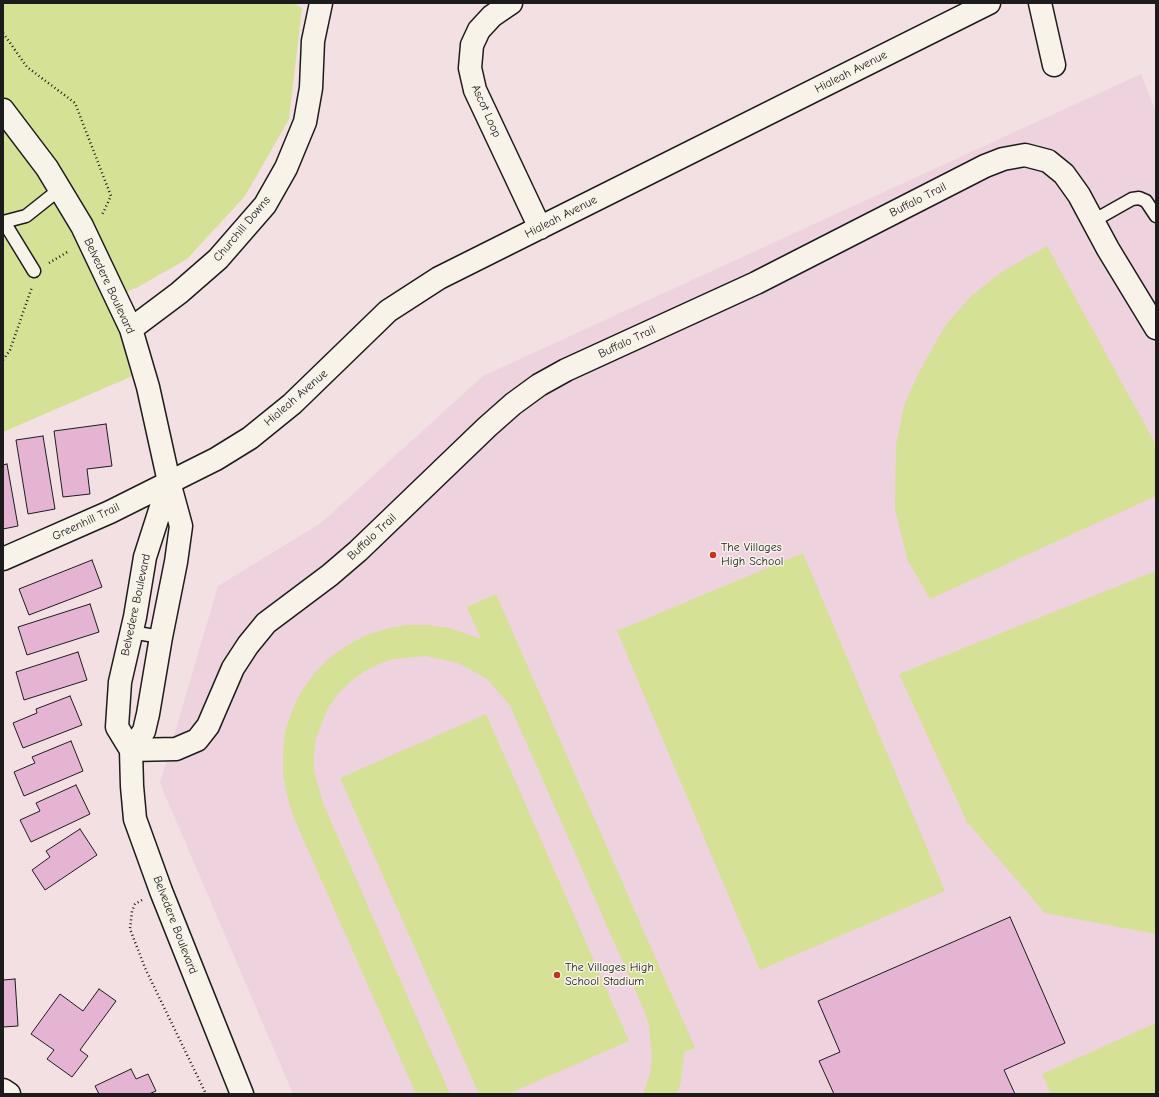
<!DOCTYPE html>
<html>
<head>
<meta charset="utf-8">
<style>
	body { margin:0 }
	#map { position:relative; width:1159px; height:1097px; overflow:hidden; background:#f2e0e2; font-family:"Comic Neue",sans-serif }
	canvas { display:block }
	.frame { position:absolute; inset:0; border:4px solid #1c1c1c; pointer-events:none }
</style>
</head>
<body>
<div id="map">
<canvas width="1159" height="1097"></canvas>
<div class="frame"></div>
</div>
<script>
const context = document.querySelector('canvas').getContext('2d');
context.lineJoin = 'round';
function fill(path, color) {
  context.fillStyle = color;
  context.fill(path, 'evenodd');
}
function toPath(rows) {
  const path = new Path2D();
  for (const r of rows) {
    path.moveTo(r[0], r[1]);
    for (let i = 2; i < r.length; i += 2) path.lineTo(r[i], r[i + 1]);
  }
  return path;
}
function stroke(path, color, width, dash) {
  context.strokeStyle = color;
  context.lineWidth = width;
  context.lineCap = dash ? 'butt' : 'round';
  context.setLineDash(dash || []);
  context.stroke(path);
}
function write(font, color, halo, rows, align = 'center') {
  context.font = font + ' "Comic Neue",sans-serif';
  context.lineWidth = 3;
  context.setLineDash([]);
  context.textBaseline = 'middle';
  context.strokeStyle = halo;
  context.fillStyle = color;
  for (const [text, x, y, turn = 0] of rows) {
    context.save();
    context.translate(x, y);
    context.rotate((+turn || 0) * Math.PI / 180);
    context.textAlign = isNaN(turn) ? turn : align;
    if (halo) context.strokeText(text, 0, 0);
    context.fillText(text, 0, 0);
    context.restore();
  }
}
const built = toPath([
	[1141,74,1156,112,1156,1094,293,1094,160,783,218,586,321,523,483,376]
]);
const green = toPath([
	[3,3,293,3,302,8,289,119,245,196,187,259,138,287,109,299,137,374,3,432],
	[1047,246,1156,445,1156,496,930,599,908,561,895,509,896,445,904,406,918,374,945,326,971,296,1003,271],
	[803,553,945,891,760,970,617,631],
	[1156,571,1156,934,1045,913,967,822,899,674],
	[496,594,695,1048,684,1052,681,1081,677,1094,643,1094,650,1074,652,1058,649,1025,644,1010,516,719,509,704,487,679,458,663,426,656,393,659,377,665,363,672,350,682,338,694,328,708,316,738,314,754,314,771,323,803,450,1094,416,1094,293,816,287,795,283,775,283,753,285,732,292,711,301,692,314,674,328,659,346,646,365,636,385,629,406,625,428,625,449,628,481,639,467,607],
	[486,714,629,1041,508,1094,479,1094,340,778],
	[1156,1023,1156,1094,1051,1094,1042,1074]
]);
const building = toPath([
	[106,424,112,466,87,469,90,494,63,497,54,431,106,424],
	[43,436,55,509,28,514,16,440,43,436],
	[7,464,18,526,3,529,3,465,7,464],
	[92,560,102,587,29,615,19,589,92,560],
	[90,604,99,632,27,655,18,627,90,604],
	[78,652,87,680,24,700,16,672,78,652],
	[70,696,82,725,23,748,13,723,37,713,36,709,70,696],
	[71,741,83,771,24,796,14,772,35,763,32,757,71,741],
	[76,785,90,814,31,842,20,820,40,811,36,803,76,785],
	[80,829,97,855,45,890,32,870,50,857,46,851,80,829],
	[1010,917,1065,1043,1004,1070,1015,1094,834,1094,819,1061,840,1052,818,1001,1010,917],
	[15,979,18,1026,3,1027,3,980,15,979],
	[99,989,116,1001,80,1050,88,1056,72,1077,47,1059,54,1050,31,1034,60,994,83,1011,99,989],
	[131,1069,136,1079,148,1074,156,1091,149,1094,99,1094,95,1086,131,1069]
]);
const path = toPath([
	[3,33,27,67,75,103,111,196,102,215],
	[49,263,69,251],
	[3,360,10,350,32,287],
	[142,900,135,904,132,911,130,929,145,968,206,1094]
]);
const service = toPath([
	[1093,221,1132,199,1139,198,1146,201,1156,216],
	[3,222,26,216,60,189],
	[4,222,34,271],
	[131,632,161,637]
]);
const minor = toPath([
	[511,3,492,16,479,30,472,45,470,68,475,90,540,228],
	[1040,3,1054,65],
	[3,559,110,512,216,459,250,438,292,404,388,311,439,278,989,3],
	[131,750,176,749,197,740,208,726,233,668,248,645,266,623,330,575,358,551,487,427,513,404,539,385,566,370,756,283,985,166,1003,159,1025,155,1048,161,1064,174,1079,195,1108,249,1156,328],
	[3,1090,9,1094]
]);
const tertiary = toPath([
	[3,110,47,168,82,226,131,329,148,387,169,482,181,526,176,562,161,637,148,714,144,731,131,750],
	[131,329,179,293,218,259,265,205,286,168,305,122,311,88,313,41,321,3],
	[169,482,145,557,135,617,120,682,117,727,131,750,132,786,135,819,161,891,242,1094]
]);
const markers = [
	[713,555,4,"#c8321e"],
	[557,975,4,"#c8321e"]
];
const streetNames = [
	["Hialeah Avenue",851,72,-27],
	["Ascot Loop",486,111,66],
	["Buffalo Trail",918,200,-27],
	["Hialeah Avenue",561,217,-27],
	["Churchill Downs",242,229,-50],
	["Belvedere Boulevard",109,286,65],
	["Buffalo Trail",627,342,-25],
	["Hialeah Avenue",296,398,-41],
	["Greenhill Trail",86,522,-25],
	["Buffalo Trail",372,537,-43],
	["Belvedere Boulevard",136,605,-78],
	["Belvedere Boulevard",175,925,69]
];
const poiNames = [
	["The Villages",721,548],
	["High School",721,562],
	["The Villages High",565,968],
	["School Stadium",565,982]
];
fill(built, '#eed3de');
fill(green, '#d5e194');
fill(building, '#e6b4d3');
stroke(building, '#1c1c1c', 1);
stroke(service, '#1c1c1c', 15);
stroke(minor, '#1c1c1c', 25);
stroke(tertiary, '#1c1c1c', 25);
stroke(path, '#1c1c1c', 2.5, [1, 3]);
stroke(service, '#f7f3e8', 12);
stroke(minor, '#f7f3e8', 22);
stroke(tertiary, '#f7f3e8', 22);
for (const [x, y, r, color] of markers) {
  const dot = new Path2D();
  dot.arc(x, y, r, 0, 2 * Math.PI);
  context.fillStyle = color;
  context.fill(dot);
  stroke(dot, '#f7f3e8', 1.5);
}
write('12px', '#1c1c1c', '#f7f3e8', streetNames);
write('12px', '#1c1c1c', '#f7f3e8', poiNames, 'left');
</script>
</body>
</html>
